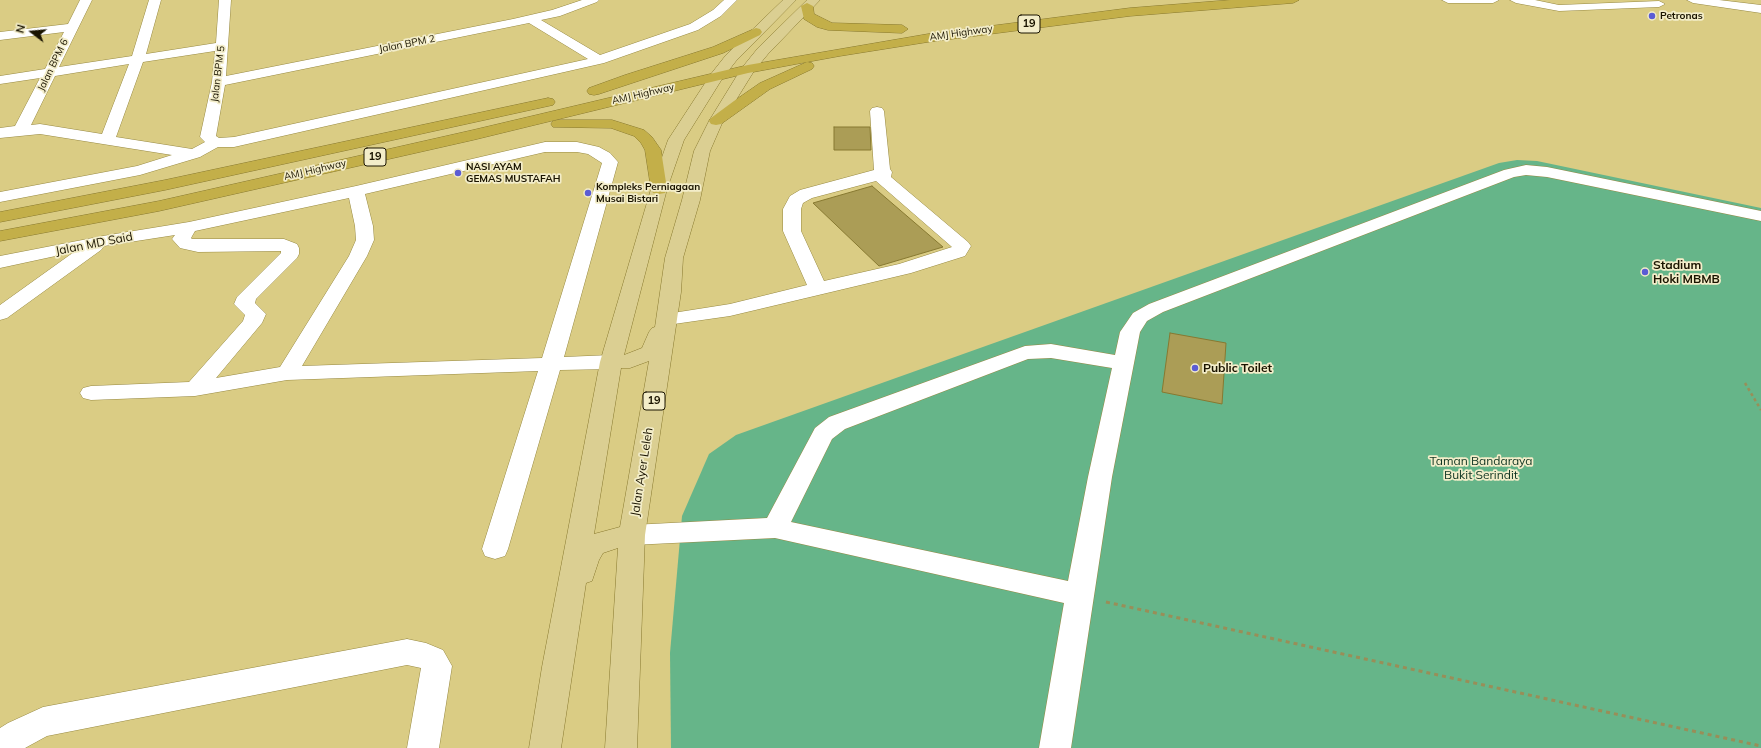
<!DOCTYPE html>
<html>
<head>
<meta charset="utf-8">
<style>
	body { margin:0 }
	#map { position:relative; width:1761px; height:748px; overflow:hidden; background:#dacc84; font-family:Mulish,sans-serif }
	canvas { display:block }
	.north { position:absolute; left:12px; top:12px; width:40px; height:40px; -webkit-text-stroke:3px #f3edc9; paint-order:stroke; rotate:286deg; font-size:11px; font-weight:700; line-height:16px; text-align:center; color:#1a1400 }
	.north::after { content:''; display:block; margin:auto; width:14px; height:18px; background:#1a1400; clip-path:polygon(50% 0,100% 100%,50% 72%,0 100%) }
</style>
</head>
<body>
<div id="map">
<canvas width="1761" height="748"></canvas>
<div class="north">N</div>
</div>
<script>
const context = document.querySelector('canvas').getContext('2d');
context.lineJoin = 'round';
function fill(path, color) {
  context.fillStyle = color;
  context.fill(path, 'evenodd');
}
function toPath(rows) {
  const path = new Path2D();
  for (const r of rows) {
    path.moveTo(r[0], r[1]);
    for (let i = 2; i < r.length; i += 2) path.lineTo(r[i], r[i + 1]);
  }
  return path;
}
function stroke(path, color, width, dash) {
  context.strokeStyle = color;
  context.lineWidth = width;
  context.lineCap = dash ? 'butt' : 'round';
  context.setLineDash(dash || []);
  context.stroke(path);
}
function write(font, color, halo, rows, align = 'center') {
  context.font = font + ' Mulish,sans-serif';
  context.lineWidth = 3.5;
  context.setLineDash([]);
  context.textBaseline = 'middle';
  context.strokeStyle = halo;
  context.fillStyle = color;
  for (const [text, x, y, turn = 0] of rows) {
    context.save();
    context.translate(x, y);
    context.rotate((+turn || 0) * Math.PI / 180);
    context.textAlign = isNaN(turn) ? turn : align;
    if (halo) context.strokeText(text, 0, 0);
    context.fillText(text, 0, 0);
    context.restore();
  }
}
const green = toPath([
	[1517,160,1537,161,1761,208,1761,748,671,748,670,653,682,516,709,454,736,435,1499,163]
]);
const building = toPath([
	[834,127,870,127,871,150,834,150,834,127],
	[872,186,943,247,879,266,813,203,872,186],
	[1170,333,1226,343,1222,404,1162,392,1170,333]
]);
const pathFar1 = toPath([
	[1745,383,1761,410]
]);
const path = toPath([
	[1106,602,1761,746]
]);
const minor = toPath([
	[80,0,92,0,59,67,132,56,149,0,161,0,146,54,216,43,219,0,231,0,226,76,513,19,552,10,582,0,599,0,597,2,560,16,541,20,600,55,690,24,713,10,724,0,737,0,721,16,698,30,604,63,234,147,218,147,200,157,140,175,0,202,0,192,137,166,172,155,40,134,0,138,0,128,15,126,40,78,0,84,0,76,45,69,64,32,0,40,0,32,68,24,80,0],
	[529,23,588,59,234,137,219,138,216,136,225,85,529,23],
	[215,51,212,82,200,137,205,142,192,149,116,137,143,62,215,51],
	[129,64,102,134,40,124,31,125,55,76,129,64],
	[1442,0,1499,0,1493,3,1448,3,1442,0],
	[1510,0,1535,0,1559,5,1659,1,1665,4,1659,7,1559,11,1516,3,1510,0],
	[1687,0,1719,0,1761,5,1761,13,1693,3,1687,0],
	[877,107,882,108,884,111,890,169,892,172,891,177,968,242,971,246,965,256,911,273,730,316,667,325,660,323,657,319,660,315,730,304,807,285,783,231,783,209,790,196,800,190,874,170,870,111,872,108,877,107],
	[876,181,952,247,899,264,824,281,801,231,801,209,803,203,812,198,876,181],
	[545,142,577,142,599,147,610,153,618,162,564,357,611,355,619,357,622,362,619,367,611,369,560,370,508,549,505,556,495,559,485,556,482,549,538,371,287,380,195,396,91,400,83,398,80,393,83,388,91,386,189,382,243,321,245,315,234,304,237,297,281,253,281,251,198,252,180,248,172,239,175,235,104,246,101,250,7,318,0,320,0,305,74,252,0,268,0,256,103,236,189,222,356,186,545,142],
	[545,152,577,152,588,154,602,163,542,358,302,366,367,256,374,240,373,226,365,194,545,152],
	[349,198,355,226,356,240,349,256,280,367,216,378,262,323,266,314,255,303,256,299,297,258,299,254,299,248,297,244,284,239,192,239,191,238,195,231,349,198],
	[1526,165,1547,167,1761,211,1761,221,1547,177,1526,175,1514,177,1163,312,1147,321,1140,332,1112,477,1071,748,1039,748,1064,603,775,538,632,545,623,542,619,535,623,528,632,525,767,518,815,428,829,417,1025,346,1051,344,1115,355,1120,332,1133,313,1149,304,1504,170,1526,165],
	[1051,358,1112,368,1088,477,1068,581,791,522,832,439,845,429,1028,359,1051,358],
	[407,639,426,643,443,650,452,666,439,748,407,748,421,668,407,665,47,736,25,748,0,748,0,728,8,723,43,707,407,639]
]);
const major = toPath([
	[783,0,796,0,736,61,722,79,684,140,667,189,624,355,642,348,649,332,652,328,655,327,665,258,682,200,694,151,709,121,741,69,758,48,807,0,820,0,768,54,754,71,723,121,710,151,700,200,683,258,681,292,645,535,637,748,605,748,618,548,603,553,599,560,592,581,586,583,561,748,529,748,542,667,600,362,651,189,668,140,711,74,726,55,783,0],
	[649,361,620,527,594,534,621,368,630,368,649,361]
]);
const highway = toPath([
	[1231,0,1299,0,1293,3,1130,16,928,42,840,56,807,62,812,63,814,66,812,69,770,89,721,124,716,125,711,124,709,121,711,118,734,101,760,83,807,62,748,73,473,140,159,211,0,241,0,231,159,201,473,130,748,65,928,34,1130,8,1231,0],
	[807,3,813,6,814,14,832,23,902,25,908,29,902,33,828,30,817,27,804,19,801,6,807,3],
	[756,28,760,29,762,32,760,35,723,53,599,94,594,95,589,94,587,91,589,88,625,75,713,47,756,28],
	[548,98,553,99,555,102,553,105,165,190,0,222,0,212,165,180,548,98],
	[558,120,612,120,644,130,652,137,661,150,667,189,665,193,659,194,653,193,651,189,645,150,641,143,634,136,611,128,553,127,551,124,553,121,558,120]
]);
const markers = [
	[1652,16,4,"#5b5cd4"],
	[458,173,4,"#5b5cd4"],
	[588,193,4,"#5b5cd4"],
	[1645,272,4,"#5b5cd4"],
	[1195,368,4,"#5b5cd4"]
];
const farPoinames = [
	["Petronas",1660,16],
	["NASI AYAM",466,167],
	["GEMAS MUSTAFAH",466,179],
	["Kompleks Perniagaan",596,187],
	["Musai Bistari",596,199]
];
const farStreetnames = [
	["AMJ Highway",961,33,-8],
	["Jalan BPM 2",407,44,-11],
	["Jalan BPM 6",53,65,-64],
	["Jalan BPM 5",218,74,-83],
	["AMJ Highway",643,94,-13],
	["AMJ Highway",315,170,-13]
];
const shields = [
	[1029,24,22],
	[375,157,22],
	[654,401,22]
];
const shieldNames = [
	["19",1029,24],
	["19",375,157],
	["19",654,401]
];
const streetNames = [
	["Jalan MD Said",94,244,-11],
	["Jalan Ayer Leleh",642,472,-81]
];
const poiNames = [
	["Stadium",1653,265],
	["Hoki MBMB",1653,279],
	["Public Toilet",1203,368]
];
const parkNames = [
	["Taman Bandaraya",1481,461],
	["Bukit Serindit",1481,475]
];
fill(green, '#66b589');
fill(building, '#ab9d56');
stroke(building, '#877931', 1);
stroke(minor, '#978942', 1);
stroke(major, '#88792f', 1);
stroke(highway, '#88792f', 1);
stroke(pathFar1, '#998e58', 2.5, [3, 3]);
stroke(path, '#998e58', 3, [4, 4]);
fill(minor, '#fff');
fill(major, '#dbcf92');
fill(highway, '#c3af49');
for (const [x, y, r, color] of markers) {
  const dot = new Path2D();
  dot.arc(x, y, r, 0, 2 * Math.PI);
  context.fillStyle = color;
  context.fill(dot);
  stroke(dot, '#f3edc9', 1.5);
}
write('bold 10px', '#1a1400', '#f3edc9', farPoinames, 'left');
write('10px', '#1a1400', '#f3edc9', farStreetnames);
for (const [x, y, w] of shields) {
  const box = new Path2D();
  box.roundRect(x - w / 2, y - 9, w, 18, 3);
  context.fillStyle = '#f3edc9';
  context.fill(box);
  stroke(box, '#1a1400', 1);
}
write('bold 11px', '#1a1400', null, shieldNames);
write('12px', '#1a1400', '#f3edc9', streetNames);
write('bold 12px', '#1a1400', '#f3edc9', poiNames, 'left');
write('12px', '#0e3421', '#f3edc9', parkNames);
</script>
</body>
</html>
